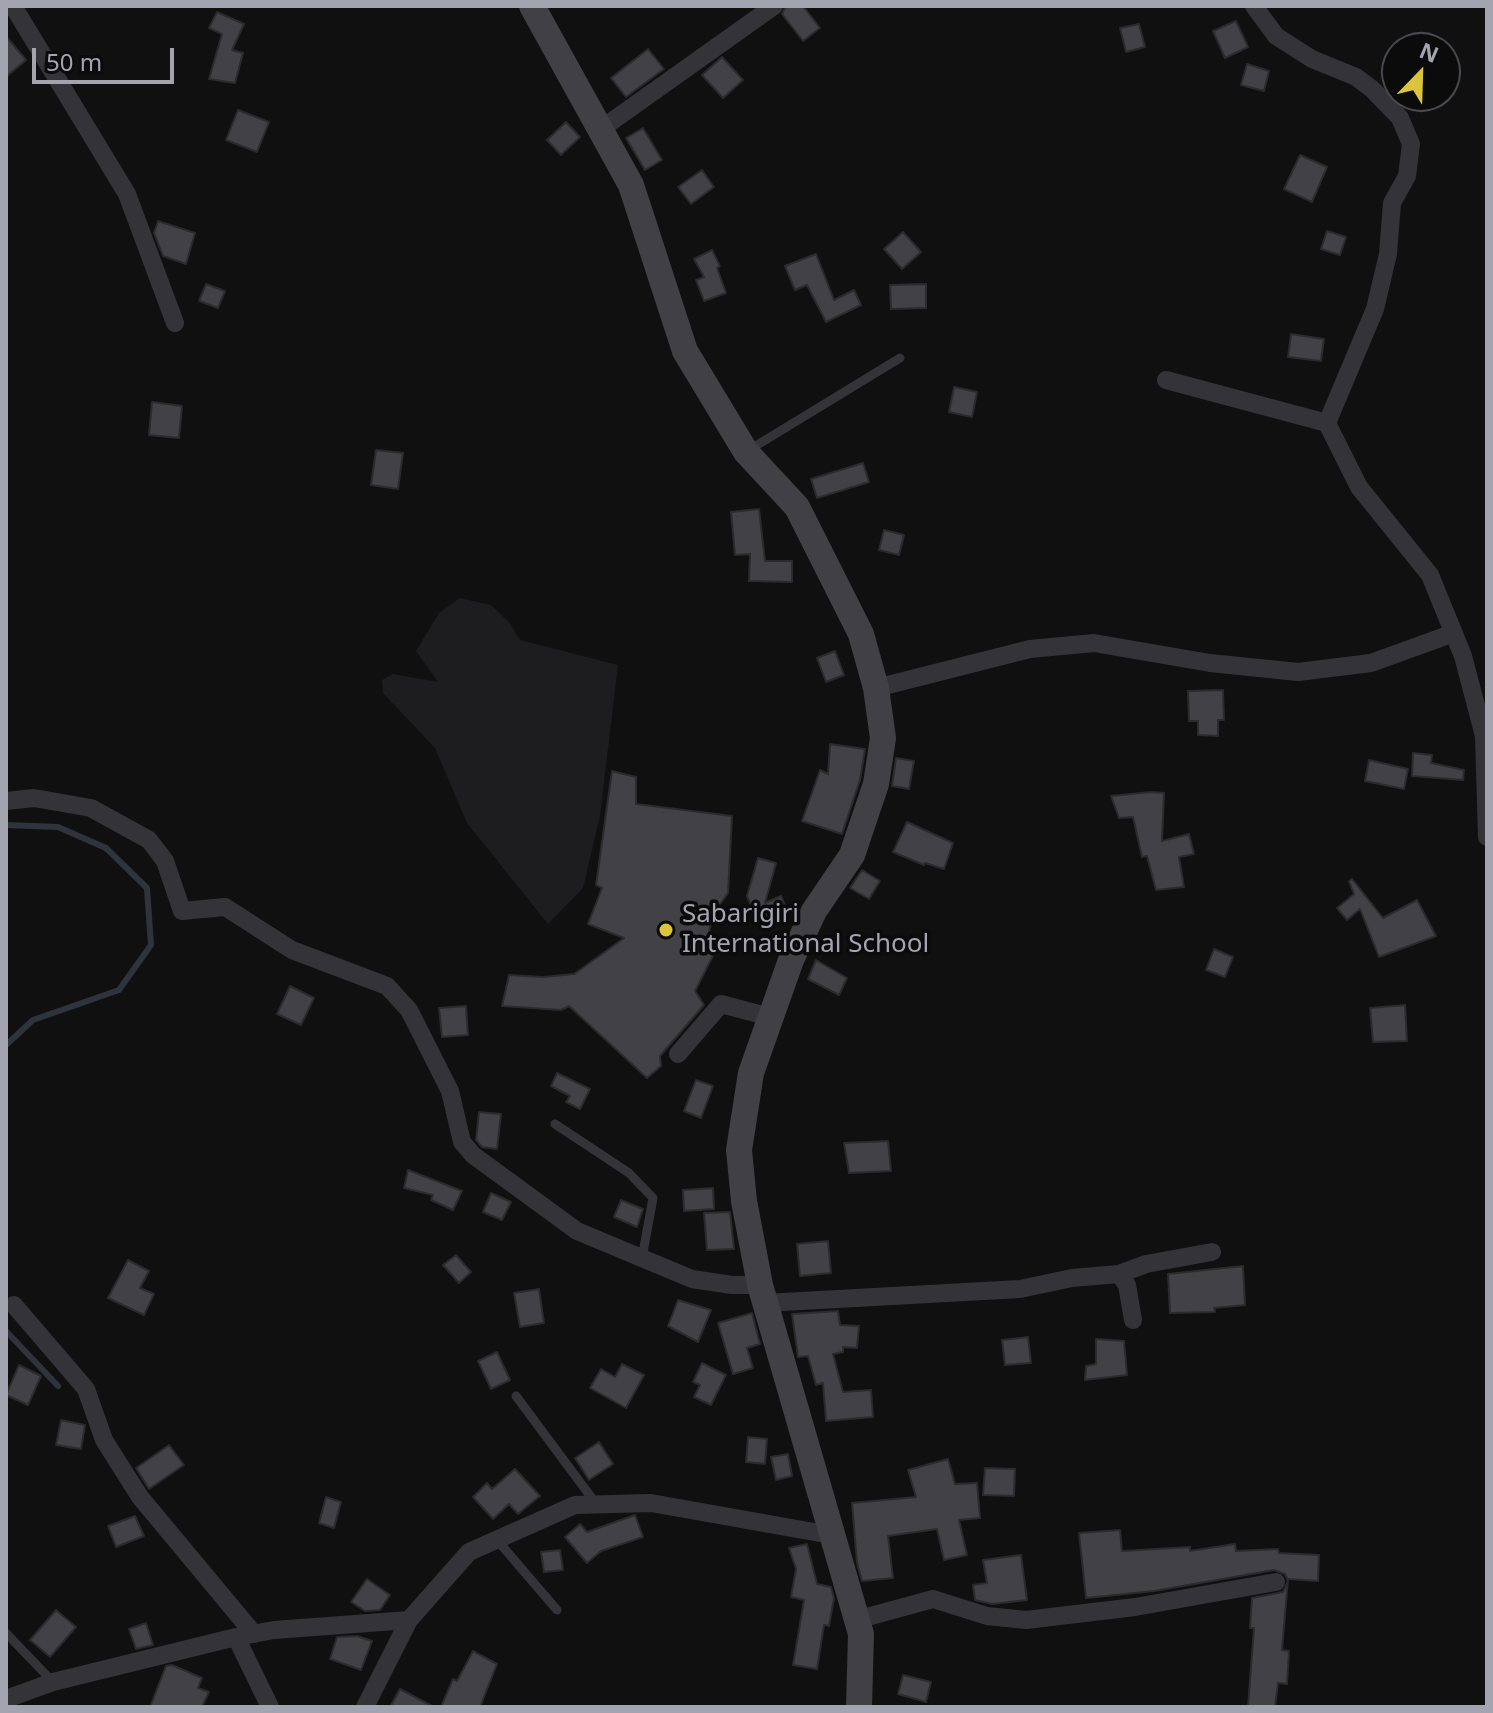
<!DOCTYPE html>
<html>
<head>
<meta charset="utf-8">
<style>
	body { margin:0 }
	#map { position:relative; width:1493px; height:1713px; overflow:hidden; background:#101011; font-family:"Noto Sans",sans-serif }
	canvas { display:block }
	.frame { position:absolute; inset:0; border:8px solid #a3a4b0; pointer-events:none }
	.north { position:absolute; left:1381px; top:32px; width:80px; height:80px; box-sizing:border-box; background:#0b0b0c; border:2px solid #48484e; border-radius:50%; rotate:23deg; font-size:22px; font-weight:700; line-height:32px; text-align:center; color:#a3a4b0 }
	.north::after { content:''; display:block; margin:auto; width:28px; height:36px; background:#dcc53d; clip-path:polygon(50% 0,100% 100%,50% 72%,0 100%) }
	.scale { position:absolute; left:32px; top:48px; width:142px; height:36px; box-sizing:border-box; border:4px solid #a3a4b0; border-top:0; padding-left:10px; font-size:24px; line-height:28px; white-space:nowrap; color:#a3a4b0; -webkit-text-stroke:6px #0b0b0c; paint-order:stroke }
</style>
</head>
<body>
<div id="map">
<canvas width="1493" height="1713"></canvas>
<div class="frame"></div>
<div class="north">N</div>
<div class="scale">50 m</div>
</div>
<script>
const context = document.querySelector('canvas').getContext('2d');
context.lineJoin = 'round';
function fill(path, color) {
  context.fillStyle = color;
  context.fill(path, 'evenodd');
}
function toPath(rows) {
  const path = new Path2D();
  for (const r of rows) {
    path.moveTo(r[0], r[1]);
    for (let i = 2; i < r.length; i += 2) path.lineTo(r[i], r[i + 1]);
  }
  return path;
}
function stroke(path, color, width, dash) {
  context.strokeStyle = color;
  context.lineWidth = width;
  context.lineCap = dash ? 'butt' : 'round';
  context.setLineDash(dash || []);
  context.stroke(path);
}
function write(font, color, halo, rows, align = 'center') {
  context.font = font + ' "Noto Sans",sans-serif';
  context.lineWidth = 7;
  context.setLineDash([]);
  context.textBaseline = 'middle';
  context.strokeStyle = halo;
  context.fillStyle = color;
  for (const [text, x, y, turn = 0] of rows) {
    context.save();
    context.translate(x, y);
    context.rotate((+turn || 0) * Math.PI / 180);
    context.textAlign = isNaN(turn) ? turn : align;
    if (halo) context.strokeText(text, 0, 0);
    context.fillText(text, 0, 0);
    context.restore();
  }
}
const built = toPath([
	[460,598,491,605,509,622,520,640,618,665,600,816,583,888,548,924,467,823,435,748,383,693,382,680,393,674,438,682,416,651,439,613]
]);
const stream = toPath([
	[6,825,58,827,106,848,147,888,151,945,119,990,33,1020,6,1045],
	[6,1331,58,1386]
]);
const building = toPath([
	[786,6,803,6,820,28,803,41,782,14,786,6],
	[217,12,244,24,232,50,243,53,235,83,209,79,222,34,209,28,217,12],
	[1236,21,1248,47,1225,58,1213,31,1236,21],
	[1139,24,1145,47,1126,52,1120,28,1139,24],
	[6,36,26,60,6,77,6,36],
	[648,49,664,69,626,97,611,78,648,49],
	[722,57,743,80,723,98,702,75,722,57],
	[1247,64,1269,71,1264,91,1241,85,1247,64],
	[238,110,269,122,257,152,226,140,238,110],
	[566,122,580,137,561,155,547,140,566,122],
	[643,128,662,160,645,170,626,138,643,128],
	[1300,155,1327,167,1312,202,1284,189,1300,155],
	[702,170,714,187,691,204,678,187,702,170],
	[158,221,195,233,186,264,163,256,154,233,158,221],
	[1327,231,1346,237,1340,255,1321,249,1327,231],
	[903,232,921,252,902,269,884,249,903,232],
	[712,250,720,266,717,268,726,293,704,301,696,280,704,277,694,259,712,250],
	[816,254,834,300,854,290,861,305,826,322,807,285,795,290,785,266,816,254],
	[206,284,225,291,218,308,199,301,206,284],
	[926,284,926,308,891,309,890,285,926,284],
	[1291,334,1324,339,1321,361,1288,357,1291,334],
	[954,387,977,392,972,417,949,412,954,387],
	[152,402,182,406,179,438,149,435,152,402],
	[376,450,403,453,398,489,371,485,376,450],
	[863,463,869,482,817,498,811,479,863,463],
	[759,509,765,561,792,561,792,582,749,581,750,554,735,555,731,512,759,509],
	[884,530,904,535,899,555,879,550,884,530],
	[835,651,844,675,826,682,817,658,835,651],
	[1223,690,1224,720,1218,720,1218,736,1198,735,1198,721,1189,721,1188,691,1223,690],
	[830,744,865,749,860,780,842,834,802,821,820,770,828,774,830,744],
	[1413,753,1432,755,1431,763,1464,770,1463,780,1412,776,1413,753],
	[896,758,914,761,909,789,892,786,896,758],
	[1369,760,1408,769,1404,789,1365,781,1369,760],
	[612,771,636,777,636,804,732,816,728,893,713,914,708,937,719,944,695,991,704,1005,660,1056,661,1066,647,1078,569,1006,561,1010,502,1006,509,975,543,977,574,974,624,938,588,924,602,888,596,885,612,771],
	[1151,792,1164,793,1162,841,1189,834,1194,854,1179,857,1184,887,1156,890,1147,856,1142,857,1133,817,1119,818,1111,796,1151,792],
	[907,822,953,843,944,869,925,863,924,865,893,852,907,822],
	[758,858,776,863,765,903,781,896,787,910,761,920,759,925,747,896,758,858],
	[862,870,880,881,869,899,850,888,862,870],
	[1352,879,1383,918,1417,900,1436,936,1379,957,1360,909,1347,920,1337,908,1354,894,1349,881,1352,879],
	[1214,949,1233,957,1225,977,1206,970,1214,949],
	[816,960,847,978,839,995,808,979,816,960],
	[290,986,314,998,301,1025,277,1014,290,986],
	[1405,1005,1407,1041,1373,1042,1370,1008,1405,1005],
	[466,1006,468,1035,442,1037,439,1008,466,1006],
	[557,1073,590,1089,580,1109,566,1102,570,1096,551,1086,557,1073],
	[696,1080,713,1086,701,1118,684,1111,696,1080],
	[479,1112,501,1114,497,1149,482,1147,476,1140,479,1112],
	[888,1141,891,1171,849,1173,844,1143,888,1141],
	[408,1170,462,1191,453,1210,431,1200,433,1195,404,1188,408,1170],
	[713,1188,714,1209,684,1211,683,1190,713,1188],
	[491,1193,511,1202,502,1220,483,1212,491,1193],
	[621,1200,643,1209,637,1227,614,1217,621,1200],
	[730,1212,734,1249,707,1250,704,1213,730,1212],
	[828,1241,831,1273,800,1276,797,1244,828,1241],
	[456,1255,471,1272,459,1283,443,1265,456,1255],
	[128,1260,149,1271,140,1288,154,1294,144,1315,108,1298,128,1260],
	[1243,1266,1245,1305,1214,1308,1215,1312,1170,1313,1168,1274,1243,1266],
	[539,1289,544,1323,520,1327,514,1293,539,1289],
	[678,1300,711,1310,698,1342,668,1326,678,1300],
	[838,1311,840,1325,859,1326,857,1348,843,1347,843,1352,833,1354,843,1392,871,1390,873,1417,826,1421,823,1383,816,1385,808,1356,798,1357,792,1314,838,1311],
	[752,1313,760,1344,747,1348,753,1368,733,1374,718,1323,752,1313],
	[1028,1337,1031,1363,1005,1365,1002,1340,1028,1337],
	[1096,1339,1124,1341,1127,1375,1085,1380,1086,1366,1096,1364,1096,1339],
	[497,1352,510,1380,491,1389,478,1361,497,1352],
	[702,1363,726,1375,711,1405,694,1397,700,1385,693,1382,702,1363],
	[622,1364,644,1375,626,1408,590,1388,601,1369,615,1377,622,1364],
	[19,1365,41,1376,28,1405,6,1395,19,1365],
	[61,1420,85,1425,81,1449,56,1445,61,1420],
	[748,1437,767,1439,765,1464,746,1462,748,1437],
	[599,1442,613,1464,589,1480,575,1458,599,1442],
	[169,1445,184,1465,149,1489,136,1468,169,1445],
	[788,1454,792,1476,776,1480,771,1457,788,1454],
	[948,1459,955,1484,977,1483,980,1518,959,1520,967,1555,944,1560,937,1529,888,1536,893,1578,862,1581,857,1563,852,1503,916,1497,908,1470,948,1459],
	[985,1468,1015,1469,1014,1496,983,1495,985,1468],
	[515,1469,540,1496,518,1514,509,1504,493,1519,473,1497,487,1483,492,1489,515,1469],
	[326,1497,341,1502,334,1528,319,1523,326,1497],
	[635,1515,643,1537,601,1551,587,1563,565,1537,580,1524,587,1532,635,1515],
	[135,1516,144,1536,116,1547,108,1526,135,1516],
	[1120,1530,1122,1551,1190,1547,1190,1551,1235,1544,1236,1551,1278,1549,1279,1553,1319,1555,1318,1581,1288,1579,1282,1650,1289,1651,1287,1684,1278,1683,1275,1707,1248,1707,1254,1628,1250,1628,1252,1598,1283,1592,1288,1581,1285,1574,1274,1570,1154,1591,1086,1598,1079,1533,1120,1530],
	[807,1544,817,1584,831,1587,834,1598,829,1626,824,1625,817,1669,793,1665,804,1600,791,1597,796,1569,789,1548,807,1544],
	[560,1550,563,1570,544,1572,541,1552,560,1550],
	[1021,1555,1027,1600,992,1604,975,1600,973,1585,987,1583,983,1560,1021,1555],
	[367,1579,390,1595,380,1610,365,1611,351,1602,367,1579],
	[56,1610,76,1627,50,1657,30,1640,56,1610],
	[146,1623,153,1645,136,1649,129,1629,146,1623],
	[357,1636,372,1641,361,1670,330,1659,337,1637,357,1636],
	[473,1651,497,1664,480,1707,441,1707,453,1679,457,1681,473,1651],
	[172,1665,202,1678,198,1688,209,1692,202,1707,150,1707,166,1666,172,1665],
	[903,1675,931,1682,926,1702,898,1694,903,1675],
	[400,1689,434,1707,390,1707,400,1689]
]);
const lane = toPath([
	[749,450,900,358],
	[555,1124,629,1173,653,1198,642,1258],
	[516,1396,597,1505],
	[497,1540,557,1610],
	[6,1633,53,1682]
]);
const street = toPath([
	[13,6,127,194,175,323],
	[1254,6,1276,36,1312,59,1356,77,1372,89,1400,118,1411,144,1407,176,1392,203,1388,254,1375,309,1327,423,1359,487,1430,575,1463,656,1484,736,1487,837],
	[601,129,774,6],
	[1166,380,1327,423],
	[876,688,1030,649,1094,643,1210,663,1298,672,1371,663,1454,633],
	[6,801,34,798,91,808,149,840,165,861,182,911,225,907,292,950,387,986,409,1010,450,1091,462,1142,473,1155,577,1231,692,1279,732,1285,760,1285],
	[678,1054,721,1004,770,1017],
	[1119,1274,1146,1264,1212,1252],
	[765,1303,1020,1289,1072,1278,1119,1274,1127,1285,1133,1320],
	[14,1305,86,1389,104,1440,140,1497,254,1634],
	[856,1620,933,1599,987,1616,1026,1620,1135,1607,1276,1582],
	[236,1637,270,1707],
	[6,1699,53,1682,236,1637,274,1630,409,1620,469,1552,575,1505,651,1503,831,1535],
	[365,1707,409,1620]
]);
const secondary = toPath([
	[532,6,631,185,685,351,746,452,797,507,861,634,876,688,883,738,876,784,852,855,814,911,791,960,751,1073,739,1150,744,1201,760,1285,861,1634,859,1707]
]);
const markers = [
	[666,930,8,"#dcc53d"]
];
const poiNames = [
	["Sabarigiri",682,915],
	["International School",682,945]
];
fill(built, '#1d1c1e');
stroke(stream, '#2f343c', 6);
fill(building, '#424246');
stroke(building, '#2b2a2d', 2);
stroke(lane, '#343338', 9);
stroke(street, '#343338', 18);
stroke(secondary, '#404045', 26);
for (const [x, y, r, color] of markers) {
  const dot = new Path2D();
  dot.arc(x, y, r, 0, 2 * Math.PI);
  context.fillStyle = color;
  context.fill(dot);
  stroke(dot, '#0b0b0c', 3);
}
write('26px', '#a3a4b0', '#0b0b0c', poiNames, 'left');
</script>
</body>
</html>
